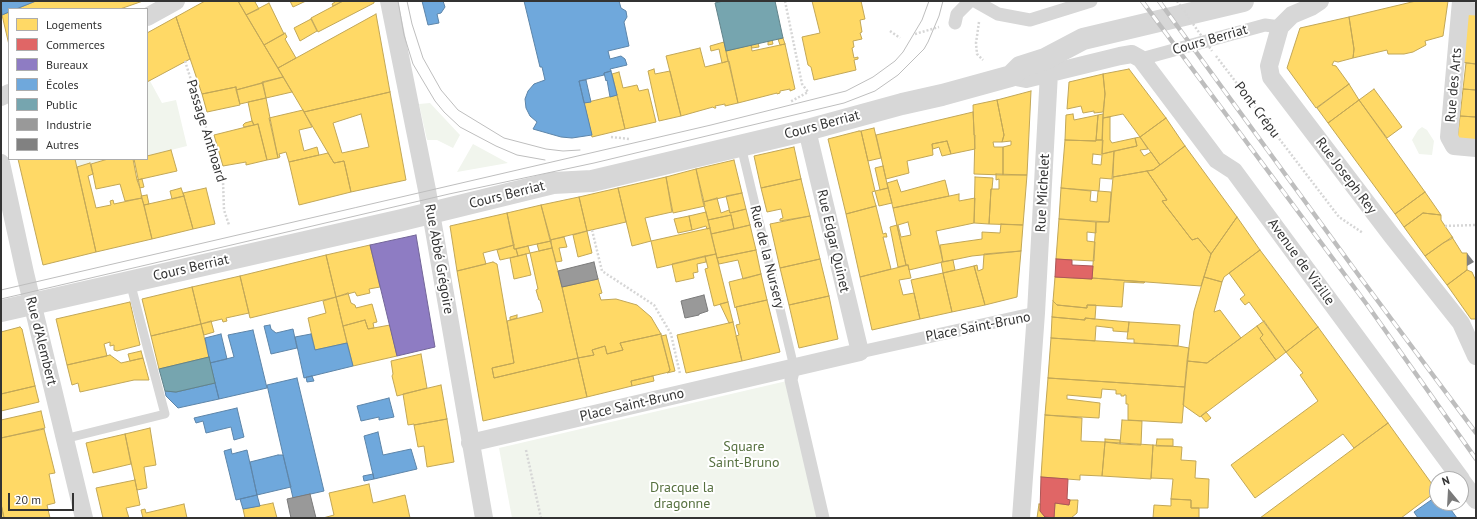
<!DOCTYPE html>
<html>
<head>
<meta charset="utf-8">
<style>
	body { margin:0 }
	#map { position:relative; width:1477px; height:519px; overflow:hidden; background:#fff; font-family:"PT Sans",sans-serif }
	canvas { display:block }
	.frame { position:absolute; inset:0; border:2px solid #333; pointer-events:none }
	.legend { position:absolute; left:8px; top:8px; width:140px; height:152px; box-sizing:border-box; background:#fff; border:1px solid #adadad; margin:0; padding:5px 7px; list-style:none; font-size:12px; color:#333 }
	.legend li { display:flex; align-items:center; gap:8px; height:20px }
	.legend b { width:20px; border:1px solid #adadad }
	.north { position:absolute; left:1429px; top:471px; width:40px; height:40px; box-sizing:border-box; background:#fff; border:1px solid #adadad; border-radius:50%; rotate:342deg; font-size:11px; font-weight:700; line-height:16px; text-align:center; color:#333 }
	.north::after { content:''; display:block; margin:auto; width:14px; height:18px; background:#7a7a7a; clip-path:polygon(50% 0,100% 100%,50% 72%,0 100%) }
	.scale { position:absolute; left:8px; top:493px; width:66px; height:18px; box-sizing:border-box; border:2px solid #333; border-top:0; padding-left:5px; font-size:12px; line-height:14px; white-space:nowrap; color:#333; -webkit-text-stroke:3px #fff; paint-order:stroke }
</style>
</head>
<body>
<div id="map">
<canvas width="1477" height="519"></canvas>
<div class="frame"></div>
<ul class="legend">
<li><b style="height:11px;background:#ffd966"></b>Logements</li>
<li><b style="height:11px;background:#e06666"></b>Commerces</li>
<li><b style="height:11px;background:#8e7cc3"></b>Bureaux</li>
<li><b style="height:11px;background:#6fa8dc"></b>Écoles</li>
<li><b style="height:11px;background:#76a5af"></b>Public</li>
<li><b style="height:11px;background:#999"></b>Industrie</li>
<li><b style="height:11px;background:#818181"></b>Autres</li>
</ul>
<div class="north">N</div>
<div class="scale">20 m</div>
</div>
<script>
const context = document.querySelector('canvas').getContext('2d');
context.lineJoin = 'round';
function fill(path, color) {
  context.fillStyle = color;
  context.fill(path, 'evenodd');
}
function toPath(rows) {
  const path = new Path2D();
  for (const r of rows) {
    path.moveTo(r[0], r[1]);
    for (let i = 2; i < r.length; i += 2) path.lineTo(r[i], r[i + 1]);
  }
  return path;
}
function stroke(path, color, width, dash) {
  context.strokeStyle = color;
  context.lineWidth = width;
  context.lineCap = dash ? 'butt' : 'round';
  context.setLineDash(dash || []);
  context.stroke(path);
}
function write(font, color, halo, rows, align = 'center') {
  context.font = font + ' "PT Sans",sans-serif';
  context.lineWidth = 4;
  context.setLineDash([]);
  context.textBaseline = 'middle';
  context.strokeStyle = halo;
  context.fillStyle = color;
  for (const [text, x, y, turn = 0] of rows) {
    context.save();
    context.translate(x, y);
    context.rotate((+turn || 0) * Math.PI / 180);
    context.textAlign = isNaN(turn) ? turn : align;
    if (halo) context.strokeText(text, 0, 0);
    context.fillText(text, 0, 0);
    context.restore();
  }
}
const green = toPath([
	[150,81,162,103,176,100,187,146,147,156,147,82],
	[430,103,460,135,453,148,437,140,427,140,419,104],
	[1422,127,1427,130,1434,141,1432,155,1419,154,1412,140,1418,130],
	[473,144,508,163,457,172],
	[75,159,108,159,77,167],
	[791,380,823,518,512,518,499,448]
]);
const homes = toPath([
	[36,1,143,1,120,9,16,9,36,1],
	[205,1,238,1,283,77,236,90,236,87,202,94,176,17,205,1],
	[238,1,258,1,255,2,259,9,246,15,238,1],
	[290,1,306,1,293,7,290,1],
	[335,1,343,1,333,6,332,4,335,2,335,1],
	[343,1,374,1,374,3,318,32,311,18,343,1],
	[812,1,861,1,865,19,860,20,862,32,860,33,862,39,853,41,854,47,852,48,854,58,858,57,858,59,854,60,856,70,814,80,811,67,808,65,802,37,820,33,812,1],
	[1416,1,1448,1,1443,36,1425,41,1426,45,1413,52,1404,54,1388,54,1387,50,1353,58,1354,49,1349,17,1416,1],
	[269,3,284,34,264,45,246,15,269,3],
	[9,12,9,45,2,15,9,12],
	[1467,13,1476,14,1476,64,1461,62,1467,13],
	[376,14,390,92,304,112,278,68,376,14],
	[176,17,190,59,147,82,147,33,176,17],
	[1349,17,1354,49,1353,58,1338,62,1334,61,1332,65,1336,66,1349,84,1316,108,1287,68,1300,28,1349,17],
	[311,19,317,31,300,41,294,28,311,19],
	[285,33,287,37,285,39,296,58,278,68,264,45,285,33],
	[783,38,785,44,780,45,778,39,783,38],
	[772,40,773,44,768,45,768,41,772,40],
	[724,42,728,61,722,63,719,49,711,51,710,46,724,42],
	[758,43,759,47,752,48,751,45,758,43],
	[785,44,795,89,790,91,790,89,780,91,780,93,777,94,777,93,738,103,726,51,751,45,752,51,785,44],
	[700,48,705,67,729,61,738,103,725,106,725,104,715,106,716,108,714,108,713,107,681,116,666,56,700,48],
	[1466,63,1476,64,1476,90,1463,89,1466,63],
	[654,69,655,74,670,71,681,116,659,121,648,71,654,69],
	[1129,69,1166,118,1140,137,1123,114,1103,118,1105,94,1103,74,1129,69],
	[619,72,623,88,637,85,639,91,648,89,656,122,625,129,612,74,619,72],
	[1103,74,1105,94,1103,112,1094,113,1094,111,1083,113,1081,106,1067,109,1069,82,1103,74],
	[283,77,292,92,266,98,262,82,283,77],
	[263,83,266,98,240,104,236,90,263,83],
	[1349,84,1359,100,1328,123,1317,108,1349,84],
	[236,87,240,105,207,112,202,94,236,87],
	[1374,89,1402,127,1387,138,1359,100,1374,89],
	[1463,89,1476,90,1476,117,1460,116,1463,89],
	[1031,91,1027,175,1003,175,1003,147,1011,145,1011,141,1002,142,1004,135,997,100,1031,91],
	[390,92,406,180,351,192,344,161,334,163,304,112,390,92],
	[361,114,369,147,342,153,333,123,361,114],
	[617,95,625,129,592,137,584,103,617,95],
	[266,98,278,158,267,160,258,124,254,125,252,121,248,102,266,98],
	[997,100,1004,135,1002,142,993,142,994,147,1003,147,1003,175,974,174,975,135,974,135,973,105,997,100],
	[1359,100,1425,192,1395,214,1328,123,1359,100],
	[303,110,312,127,299,130,304,151,317,147,319,155,289,162,286,152,279,154,280,157,278,158,269,118,303,110],
	[973,112,975,149,951,154,947,141,932,144,933,155,907,161,909,173,886,179,876,135,973,112],
	[1073,114,1074,120,1098,115,1096,141,1065,140,1066,115,1073,114],
	[1103,114,1102,140,1096,140,1098,115,1103,114],
	[1460,116,1476,117,1476,142,1457,140,1460,116],
	[1110,117,1110,140,1112,143,1135,138,1137,146,1102,154,1103,118,1110,117],
	[1166,118,1185,146,1160,165,1140,137,1166,118],
	[252,121,254,125,244,127,243,125,245,123,252,121],
	[258,124,267,160,246,165,246,162,223,166,214,135,258,124],
	[874,128,881,158,868,161,861,131,874,128],
	[859,131,861,131,875,191,872,192,876,206,846,214,828,139,859,131],
	[1140,137,1148,149,1140,150,1144,156,1151,152,1160,165,1153,170,1113,177,1114,151,1137,146,1135,138,1140,137],
	[1065,140,1096,141,1096,140,1103,140,1102,154,1114,151,1112,179,1100,178,1099,191,1061,188,1065,140],
	[1093,154,1102,155,1101,165,1092,164,1093,154],
	[947,141,951,154,942,156,939,147,933,149,932,144,947,141],
	[1185,146,1237,217,1211,254,1198,238,1192,240,1162,201,1167,200,1147,171,1153,170,1185,146],
	[794,147,801,179,761,188,754,156,794,147],
	[171,150,177,171,137,180,133,159,147,159,147,156,171,150],
	[328,153,334,163,344,161,351,192,299,205,289,162,328,153],
	[18,159,75,159,96,252,43,265,18,159],
	[108,159,134,159,142,198,125,201,120,184,96,189,91,164,108,159],
	[734,160,742,193,703,202,696,169,734,160],
	[90,163,93,174,88,176,96,208,111,205,110,201,113,200,114,204,142,198,152,239,96,252,77,167,90,163],
	[883,166,888,188,880,190,875,168,883,166],
	[696,169,705,206,673,213,666,177,696,169],
	[1147,171,1167,200,1162,201,1192,240,1198,238,1211,254,1201,286,1092,278,1096,222,1109,222,1113,177,1147,171],
	[996,174,1027,175,1023,225,989,224,991,189,999,189,999,179,996,180,996,174],
	[666,177,672,212,645,218,651,241,632,246,618,188,666,177],
	[975,177,993,178,992,189,991,189,989,224,974,223,975,177],
	[142,179,144,187,140,188,137,180,142,179],
	[801,179,810,216,780,221,780,219,783,218,781,209,767,212,761,188,801,179],
	[897,180,901,192,945,180,949,196,893,208,887,183,897,180],
	[181,188,184,196,172,199,170,191,181,188],
	[206,188,215,224,193,229,183,193,206,188],
	[618,188,626,222,587,231,579,197,618,188],
	[888,188,892,203,879,206,875,191,888,188],
	[1061,188,1091,191,1090,201,1097,202,1098,191,1111,192,1109,222,1059,219,1061,188],
	[1425,192,1441,215,1423,213,1404,227,1395,214,1425,192],
	[742,193,746,209,730,213,726,196,742,193],
	[959,194,959,201,975,198,974,223,936,231,943,262,909,270,908,265,906,265,893,208,959,194],
	[908,222,911,235,901,237,898,225,908,222],
	[147,195,149,204,144,205,141,196,147,195],
	[184,196,193,229,152,239,144,205,184,196],
	[579,197,587,231,550,240,541,205,579,197],
	[717,198,721,213,729,210,730,213,746,209,750,225,734,229,731,215,708,220,703,202,717,198],
	[541,205,551,241,514,249,507,213,541,205],
	[876,206,883,234,886,233,887,237,883,237,891,269,860,277,846,214,876,206],
	[706,212,710,228,707,229,706,226,692,230,689,216,706,212],
	[507,213,514,245,483,253,486,264,457,271,450,226,507,213],
	[1423,213,1441,215,1441,220,1453,238,1443,243,1425,256,1404,227,1423,213],
	[731,215,734,229,711,234,708,220,731,215],
	[689,216,692,230,678,233,674,219,689,216],
	[810,216,820,259,780,268,770,224,810,216],
	[1237,217,1260,250,1224,277,1222,282,1204,277,1211,254,1237,217],
	[1059,219,1096,222,1096,233,1087,232,1087,241,1095,242,1094,261,1056,259,1059,219],
	[1001,224,1023,225,1021,251,972,256,943,262,940,245,982,239,982,232,1000,233,1001,224],
	[750,225,756,250,717,258,711,234,750,225],
	[897,225,906,265,898,267,890,227,897,225],
	[710,228,716,254,657,268,651,241,710,228],
	[587,231,592,253,578,257,573,235,587,231],
	[564,237,567,247,559,248,562,261,556,262,550,240,564,237],
	[1452,237,1462,253,1467,253,1467,270,1447,285,1425,256,1452,237],
	[551,241,552,248,539,251,537,244,551,241],
	[370,245,380,287,369,289,370,293,357,296,355,292,336,297,326,255,370,245],
	[514,245,514,249,516,249,518,256,500,260,497,250,514,245],
	[528,246,530,253,518,256,516,249,528,246],
	[552,248,562,287,578,358,494,378,492,368,514,363,507,321,543,312,540,300,539,300,536,290,538,289,530,253,552,248],
	[756,250,761,274,743,279,738,260,719,264,717,258,756,250],
	[1260,250,1318,327,1286,352,1249,302,1245,305,1240,299,1245,295,1229,273,1260,250],
	[1021,251,1017,297,985,305,974,266,977,265,978,271,983,269,984,254,1021,251],
	[526,254,531,275,514,279,510,258,526,254],
	[716,254,728,302,714,306,705,269,708,268,705,256,716,254],
	[326,255,336,297,250,318,240,276,326,255],
	[705,256,706,262,697,264,698,272,693,273,694,278,676,282,672,264,705,256],
	[820,259,829,296,789,305,780,268,820,259],
	[953,260,955,270,943,273,941,262,953,260],
	[493,262,497,264,514,363,492,368,494,378,578,358,587,397,483,421,457,271,493,262],
	[908,265,911,278,899,280,903,295,914,293,920,319,872,330,860,277,908,265],
	[974,266,985,305,952,312,943,273,974,266],
	[1467,270,1472,272,1476,281,1476,319,1471,319,1447,285,1467,270],
	[943,273,952,312,920,319,911,280,943,273],
	[761,274,767,300,736,307,735,308,729,282,761,274],
	[240,276,249,313,226,318,227,321,223,322,222,319,201,324,192,287,240,276],
	[1055,277,1092,279,1092,278,1145,282,1144,283,1124,282,1122,307,1087,305,1087,308,1057,305,1053,301,1055,277],
	[1204,277,1222,282,1214,312,1220,310,1241,338,1207,363,1187,361,1194,311,1204,277],
	[598,279,602,293,599,294,601,300,616,299,637,305,651,317,661,334,620,343,623,350,607,354,605,346,592,350,594,355,578,358,562,287,598,279],
	[192,287,201,324,151,336,142,299,192,287],
	[348,293,351,303,355,305,356,308,372,304,377,322,373,323,374,328,368,329,365,320,343,326,336,297,348,293],
	[829,296,838,339,799,348,789,305,829,296],
	[336,297,347,343,315,350,308,318,326,313,323,301,336,297],
	[767,300,780,352,742,361,736,336,739,335,736,325,740,324,736,307,767,300],
	[1053,301,1057,305,1087,308,1087,305,1096,305,1095,319,1085,318,1085,320,1052,317,1053,301],
	[130,302,140,345,117,351,114,350,114,345,110,346,110,342,104,344,107,356,67,365,56,319,130,302],
	[728,302,733,322,729,323,720,304,728,302],
	[517,315,517,318,510,320,510,317,517,315],
	[1052,317,1085,320,1085,318,1095,319,1129,322,1128,332,1113,331,1113,328,1096,326,1095,341,1051,338,1052,317],
	[365,320,368,329,390,325,397,356,353,366,343,326,365,320],
	[211,321,214,332,204,335,201,324,211,321],
	[1264,321,1286,352,1276,360,1260,338,1263,335,1257,326,1264,321],
	[733,322,742,361,686,373,677,335,733,322],
	[1129,322,1180,325,1178,346,1134,343,1134,339,1127,339,1129,322],
	[201,324,209,357,159,369,151,336,201,324],
	[1257,326,1263,335,1260,338,1276,360,1200,417,1183,405,1187,361,1207,363,1257,326],
	[20,327,22,329,35,386,1,394,1,332,20,327],
	[1318,327,1388,423,1354,448,1343,434,1255,498,1231,465,1318,401,1300,375,1303,373,1286,352,1318,327],
	[661,334,670,370,669,372,631,381,632,386,587,397,578,358,594,355,592,350,605,346,607,354,623,350,620,343,661,334],
	[666,335,675,371,667,373,670,370,661,336,666,335],
	[1051,338,1178,346,1189,348,1185,387,1048,378,1051,338],
	[141,351,143,358,130,361,128,354,141,351],
	[421,354,427,388,397,396,392,376,393,374,391,361,421,354],
	[110,355,121,363,143,358,149,380,134,380,80,392,78,383,72,385,67,365,110,355],
	[653,376,654,381,632,386,631,381,653,376],
	[1048,378,1185,387,1182,423,1128,420,1128,404,1126,404,1126,395,1124,395,1124,396,1121,396,1121,394,1116,394,1116,390,1102,389,1101,398,1067,395,1067,399,1100,403,1099,418,1045,415,1048,378],
	[441,385,447,419,414,425,414,424,408,425,403,394,441,385],
	[35,386,39,402,1,411,1,394,35,386],
	[41,411,45,428,1,438,1,420,41,411],
	[1206,412,1211,418,1206,422,1201,416,1206,412],
	[1045,415,1082,418,1081,441,1105,442,1102,476,1080,475,1080,480,1041,477,1045,415],
	[447,419,454,462,427,467,424,446,418,447,414,425,447,419],
	[1122,420,1142,421,1141,445,1120,444,1122,420],
	[1388,423,1437,491,1401,518,1260,518,1388,423],
	[150,428,156,465,144,467,147,488,137,490,125,434,150,428],
	[44,429,55,473,49,474,55,503,47,505,50,518,4,518,1,504,1,438,44,429],
	[125,434,131,464,93,473,86,443,125,434],
	[1105,439,1120,440,1120,444,1105,442,1105,439],
	[1157,439,1173,439,1173,446,1156,446,1157,439],
	[1105,442,1153,445,1151,479,1102,476,1105,442],
	[1153,445,1182,447,1181,460,1196,461,1195,478,1209,479,1208,508,1191,508,1191,500,1171,499,1173,479,1151,478,1153,445],
	[135,480,140,505,126,508,129,518,103,518,96,488,135,480],
	[369,484,373,503,405,495,410,518,323,518,334,515,329,493,369,484],
	[1171,499,1191,500,1191,508,1199,508,1199,518,1153,518,1154,505,1171,506,1171,499],
	[1070,500,1078,500,1077,513,1071,518,1054,518,1055,503,1069,505,1070,500],
	[273,503,277,518,245,518,243,509,273,503],
	[1,504,4,518,1,518,1,504],
	[184,504,187,518,143,518,141,510,145,509,146,513,184,504],
	[1039,504,1041,504,1040,511,1045,517,1054,518,1037,518,1039,504]
]);
const shops = toPath([
	[1056,259,1072,260,1072,265,1093,266,1092,279,1055,277,1056,259],
	[1041,477,1068,479,1067,499,1070,500,1069,505,1055,503,1054,518,1045,517,1040,511,1041,477]
]);
const offices = toPath([
	[416,235,435,347,397,356,370,245,416,235]
]);
const schools = toPath([
	[1,1,36,1,16,9,9,9,9,12,2,15,1,1],
	[422,1,443,1,445,7,441,13,437,14,439,23,428,25,422,1],
	[524,1,619,1,621,8,626,11,627,17,624,22,629,46,608,51,610,59,621,56,625,59,627,65,610,69,611,71,604,73,604,75,579,81,592,135,572,138,561,137,533,129,537,122,530,116,526,108,525,99,528,91,534,84,545,80,542,67,540,67,524,1],
	[611,71,617,95,610,97,607,80,606,81,604,73,611,71],
	[586,80,591,102,584,103,579,81,586,80],
	[270,325,271,329,276,333,293,329,297,348,271,354,264,326,270,325],
	[253,330,267,388,219,399,210,363,234,357,228,335,253,330],
	[221,334,227,359,210,363,205,338,221,334],
	[311,334,315,350,347,343,353,366,304,378,295,337,311,334],
	[312,376,314,381,307,382,306,377,312,376],
	[297,378,324,491,293,498,267,385,297,378],
	[215,383,219,399,178,408,166,396,165,391,176,392,215,383],
	[389,398,394,417,379,420,379,417,361,421,357,406,389,398],
	[237,408,244,437,234,440,231,427,206,433,203,421,196,423,194,418,237,408],
	[378,432,383,455,411,449,417,469,374,479,364,436,378,432],
	[231,449,232,454,247,450,257,495,236,500,224,451,231,449],
	[278,455,283,455,291,487,257,495,250,462,278,455],
	[373,474,374,479,364,481,363,476,373,474],
	[257,495,260,506,243,509,240,499,257,495],
	[1437,496,1437,503,1446,503,1457,518,1418,518,1414,512,1437,496]
]);
const public = toPath([
	[723,1,775,1,783,38,726,51,715,3,723,1],
	[209,357,215,383,176,392,165,391,159,369,209,357]
]);
const industry = toPath([
	[594,262,598,279,562,287,558,271,594,262],
	[704,295,708,311,699,314,699,315,685,318,681,301,704,295],
	[310,494,316,518,291,518,287,499,310,494]
]);
const building = toPath([
	[1467,253,1474,262,1467,266]
]);
const path = toPath([
	[785,1,802,84,808,92,790,102],
	[979,22,976,43,977,54,983,60],
	[890,31,900,38],
	[915,34,939,27],
	[1216,56,1339,217,1363,233],
	[185,61,223,181,224,210,229,225],
	[611,137,630,139],
	[1445,226,1476,225],
	[592,230,602,271,654,305,671,334,680,374],
	[526,450,541,518]
]);
const service = toPath([
	[741,146,794,367],
	[64,439,165,414,130,282]
]);
const pedestrian = toPath([
	[975,1,998,14,1030,20,1091,1],
	[1460,8,1476,9],
	[955,23,957,14,970,1],
	[1141,59,1265,25,1280,27],
	[860,352,1036,313],
	[794,367,791,380,823,518]
]);
const minor = toPath([
	[389,1,427,190,484,518],
	[1320,1,1311,7,1292,15,1280,27,1269,66,1271,77,1392,236,1461,323,1476,356],
	[1461,1,1449,137,1454,146,1476,148],
	[147,17,176,1],
	[1011,76,1026,79,1120,56,1132,54,1141,59,1217,160,1234,171,1461,479],
	[1,97,9,93],
	[1,163,25,273,84,518],
	[470,443,860,352,807,130],
	[1461,480,1476,500],
	[1021,518,1036,313,1049,73]
]);
const tertiary = toPath([
	[1,311,402,220,553,183,592,181,807,130,902,104,942,95,1011,76,1020,67,1045,59,1083,39,1243,1]
]);
const tram = toPath([
	[398,1,404,35,413,64,435,101,444,112,460,127,496,146,517,155,545,160],
	[407,1,412,24,423,58,441,90,458,110,504,138,546,149,563,151,580,150],
	[1,290,711,125,846,91,873,77,895,61,903,52,922,20,929,1],
	[1,299,449,194,594,163,844,103,875,91,898,75,924,49,928,42,939,16,943,1]
]);
const rail = toPath([
	[1142,1,1368,306,1476,459],
	[1159,1,1360,277,1476,433]
]);
const pathBridge = toPath([
	[1177,1,1212,51]
]);
const streetNames = [
	["Cours Berriat",1210,40,-16],
	["Rue des Arts",1454,85,-85],
	["Pont Crépu",1257,110,53],
	["Cours Berriat",822,125,-15],
	["Passage Anthoard",206,131,73],
	["Rue Joseph Rey",1346,176,53],
	["Rue Michelet",1043,193,-87],
	["Cours Berriat",507,195,-14],
	["Rue Edgar Quinet",833,241,77],
	["Rue de la Nursery",767,257,76],
	["Rue Abbé Grégoire",439,259,80],
	["Avenue de Vizille",1301,262,54],
	["Cours Berriat",191,268,-13],
	["Place Saint-Bruno",978,327,-11],
	["Rue d'Alembert",41,341,76],
	["Place Saint-Bruno",632,405,-13]
];
const parkNames = [
	["Square",744,447],
	["Saint-Bruno",744,463],
	["Dracque la",682,488],
	["dragonne",682,504]
];
fill(green, '#f1f5ed');
fill(homes, '#ffd966');
stroke(homes, '#c2a757', 1);
fill(shops, '#e06666');
stroke(shops, '#ac5757', 1);
fill(offices, '#8e7cc3');
stroke(offices, '#736698', 1);
fill(schools, '#6fa8dc');
stroke(schools, '#5d85a9', 1);
fill(public, '#76a5af');
stroke(public, '#62838a', 1);
fill(industry, '#999');
stroke(industry, '#7a7a7a', 1);
fill(building, '#818181');
stroke(path, '#d6d6d6', 2.5, [2, 2]);
stroke(service, '#d7d7d7', 9);
stroke(pedestrian, '#d7d7d7', 13);
stroke(minor, '#d7d7d7', 18);
stroke(tertiary, '#d7d7d7', 22);
stroke(tram, '#bebebe', 1);
stroke(rail, '#bebebe', 4.5);
stroke(rail, '#fff', 3, [9]);
stroke(pathBridge, '#d6d6d6', 2.5, [2, 2]);
write('14px', '#333', '#fff', streetNames);
write('14px', '#56703f', '#fff', parkNames);
</script>
</body>
</html>
